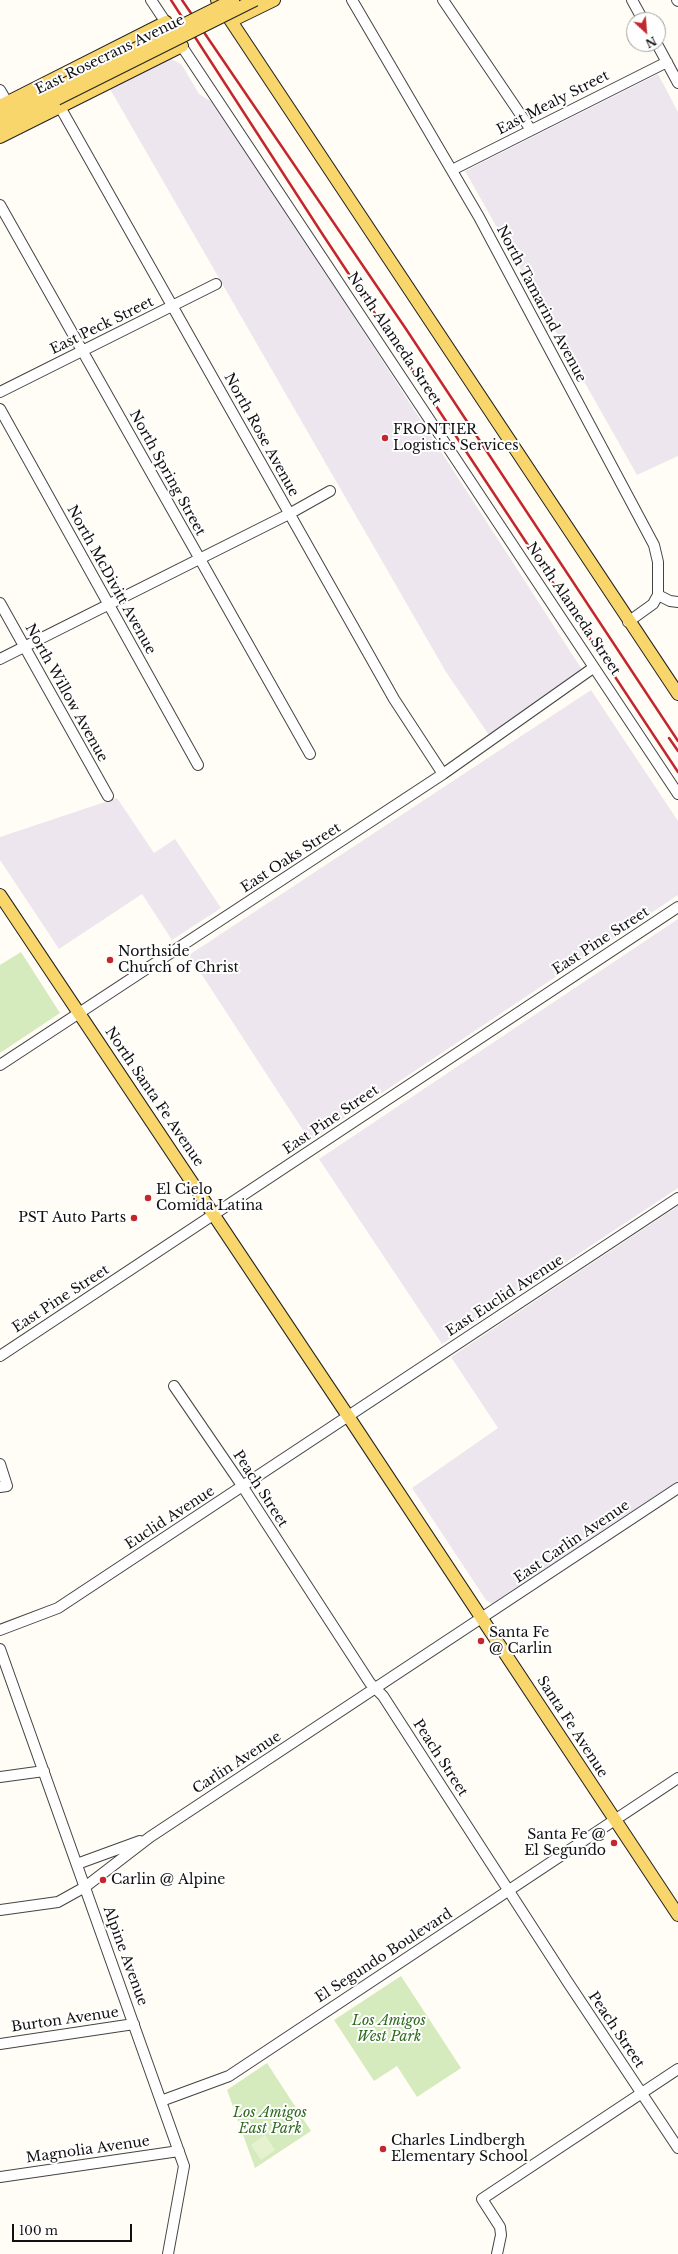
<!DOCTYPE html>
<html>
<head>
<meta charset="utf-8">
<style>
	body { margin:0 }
	#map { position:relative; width:678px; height:2254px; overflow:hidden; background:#fffdf5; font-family:"Libre Baskerville",serif }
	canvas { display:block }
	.north { position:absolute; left:626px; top:12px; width:40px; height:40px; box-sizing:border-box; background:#fff; border:1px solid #a0a0a0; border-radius:50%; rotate:154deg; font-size:11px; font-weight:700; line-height:16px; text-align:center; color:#111 }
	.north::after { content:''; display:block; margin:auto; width:14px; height:18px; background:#c4262e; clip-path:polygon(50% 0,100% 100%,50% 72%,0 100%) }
	.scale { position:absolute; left:12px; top:2224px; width:120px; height:18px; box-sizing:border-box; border:2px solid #111; border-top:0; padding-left:5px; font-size:12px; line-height:14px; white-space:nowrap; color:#111; -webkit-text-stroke:3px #fff; paint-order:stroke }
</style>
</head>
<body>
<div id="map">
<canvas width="678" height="2254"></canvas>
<div class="north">N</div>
<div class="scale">100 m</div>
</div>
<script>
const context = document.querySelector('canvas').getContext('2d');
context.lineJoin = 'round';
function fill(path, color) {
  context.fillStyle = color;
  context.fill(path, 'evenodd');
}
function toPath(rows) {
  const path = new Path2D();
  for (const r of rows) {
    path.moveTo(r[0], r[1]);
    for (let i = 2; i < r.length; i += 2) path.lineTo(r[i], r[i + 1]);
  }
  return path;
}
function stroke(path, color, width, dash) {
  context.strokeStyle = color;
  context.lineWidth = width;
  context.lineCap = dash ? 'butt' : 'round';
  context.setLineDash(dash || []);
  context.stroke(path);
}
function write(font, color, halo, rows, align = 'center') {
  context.font = font + ' "Libre Baskerville",serif';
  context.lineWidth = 4;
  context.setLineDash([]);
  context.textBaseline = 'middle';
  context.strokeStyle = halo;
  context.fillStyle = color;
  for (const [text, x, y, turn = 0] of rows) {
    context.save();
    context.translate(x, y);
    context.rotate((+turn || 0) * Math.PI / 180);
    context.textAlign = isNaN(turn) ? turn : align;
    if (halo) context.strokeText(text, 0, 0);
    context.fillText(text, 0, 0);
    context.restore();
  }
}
const industrial = toPath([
	[170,58,182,65,199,94,217,105,583,671,489,735,446,672,110,89],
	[658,74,678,112,678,456,637,475,465,171],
	[591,690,678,821,678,895,310,1141,189,955],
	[117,798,154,853,175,839,221,908,172,940,142,894,59,949,0,860,0,837],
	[678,919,678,1188,442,1344,319,1159],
	[678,1206,678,1481,492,1604,486,1600,412,1488,498,1428,451,1357]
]);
const green = toPath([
	[21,952,60,1013,0,1053,0,965],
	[401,1976,461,2068,417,2097,397,2066,374,2081,334,2020],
	[267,2063,311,2131,255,2168,227,2090]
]);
const pitch = toPath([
	[265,2135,275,2150,261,2160,251,2145]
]);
const minor = toPath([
	[151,0,678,794],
	[352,0,479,217,654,545,658,562,658,595,653,604,628,622],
	[443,0,531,130],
	[632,0,643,20],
	[677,0,678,1],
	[657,44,678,83],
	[0,90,7,102],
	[60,107,394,699,443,774],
	[452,170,667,62],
	[0,205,310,754],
	[0,392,216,284],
	[0,409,198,765],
	[658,595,670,601,678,602],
	[0,603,108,796],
	[0,659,289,514,330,491],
	[0,1065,443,774,593,668],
	[0,1356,678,907],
	[174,1386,239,1481,370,1683,383,1696,567,1981,678,2148],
	[0,1464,7,1486,0,1487],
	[0,1630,58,1608,678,1198],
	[0,1649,184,2166,168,2254],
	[0,1777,44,1771],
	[77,1864,140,1841],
	[0,1910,58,1902,85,1887,150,1837,678,1488],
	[0,2044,134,2024],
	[161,2101,229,2076,678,1778],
	[0,2177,179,2151],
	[497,2254,501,2235,500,2227,482,2199,678,2069]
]);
const major = toPath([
	[217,0,678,694],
	[231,21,274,0],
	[0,106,166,22],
	[0,116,53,90],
	[0,127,57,99],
	[0,137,182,46],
	[0,895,348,1416,678,1915]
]);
const rail = toPath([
	[171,0,323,235,678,772],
	[182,0,406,329,678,741],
	[669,738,678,751]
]);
const majorBridge = toPath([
	[53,90,233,0],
	[57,99,255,0]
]);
const markers = [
	[385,438,4,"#c4262e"],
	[110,960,4,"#c4262e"],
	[148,1198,4,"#c4262e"],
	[134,1218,4,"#c4262e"],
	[481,1641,4,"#c4262e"],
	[614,1843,4,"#c4262e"],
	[103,1880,4,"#c4262e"],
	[383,2149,4,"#c4262e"]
];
const streetNames = [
	["East Rosecrans Avenue",110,55,-26],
	["East Mealy Street",553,103,-27],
	["North Tamarind Avenue",541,304,62],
	["East Peck Street",102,326,-26],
	["North Alameda Street",394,339,56],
	["North Rose Avenue",261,435,61],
	["North Spring Street",167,473,61],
	["North McDivitt Avenue",111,580,61],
	["North Alameda Street",573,609,56],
	["North Willow Avenue",66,693,61],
	["East Oaks Street",291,858,-33],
	["East Pine Street",601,941,-33],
	["North Santa Fe Avenue",154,1097,56],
	["East Pine Street",331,1120,-34],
	["East Euclid Avenue",505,1296,-33],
	["East Pine Street",61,1299,-33],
	["Peach Street",260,1489,57],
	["Euclid Avenue",170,1518,-33],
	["East Carlin Avenue",572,1542,-34],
	["Santa Fe Avenue",572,1727,57],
	["Peach Street",440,1758,57],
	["Carlin Avenue",237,1763,-33],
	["Alpine Avenue",125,1956,70],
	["El Segundo Boulevard",384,1956,-33],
	["Burton Avenue",65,2020,-8],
	["Peach Street",616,2030,56],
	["Magnolia Avenue",88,2150,-8]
];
const poiNames = [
	["FRONTIER",393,430],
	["Logistics Services",393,446],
	["Northside",118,952],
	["Church of Christ",118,968],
	["El Cielo",156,1190],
	["Comida Latina",156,1206],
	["PST Auto Parts",126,1218,"right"],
	["Santa Fe",489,1633],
	["@ Carlin",489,1649],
	["Santa Fe @",606,1835,"right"],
	["El Segundo",606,1851,"right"],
	["Carlin @ Alpine",111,1880],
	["Charles Lindbergh",391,2141],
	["Elementary School",391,2157]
];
const parkNames = [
	["Los Amigos",389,2021],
	["West Park",389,2037],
	["Los Amigos",270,2113],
	["East Park",270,2129]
];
fill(industrial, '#eee6ef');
fill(green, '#d5ebbd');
fill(pitch, '#e6f2cf');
stroke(minor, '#444', 12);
stroke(major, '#222', 14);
stroke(minor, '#fff', 10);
stroke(major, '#f9d66b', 12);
stroke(rail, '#c4262e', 2.5);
stroke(majorBridge, '#222', 14, []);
stroke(majorBridge, '#f9d66b', 12);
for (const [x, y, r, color] of markers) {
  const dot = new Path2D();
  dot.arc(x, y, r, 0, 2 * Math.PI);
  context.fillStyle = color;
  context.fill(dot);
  stroke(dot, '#fff', 1.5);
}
write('14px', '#111', '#fff', streetNames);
write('14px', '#111', '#fff', poiNames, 'left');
write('italic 14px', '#2f6b1f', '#fff', parkNames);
</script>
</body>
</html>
